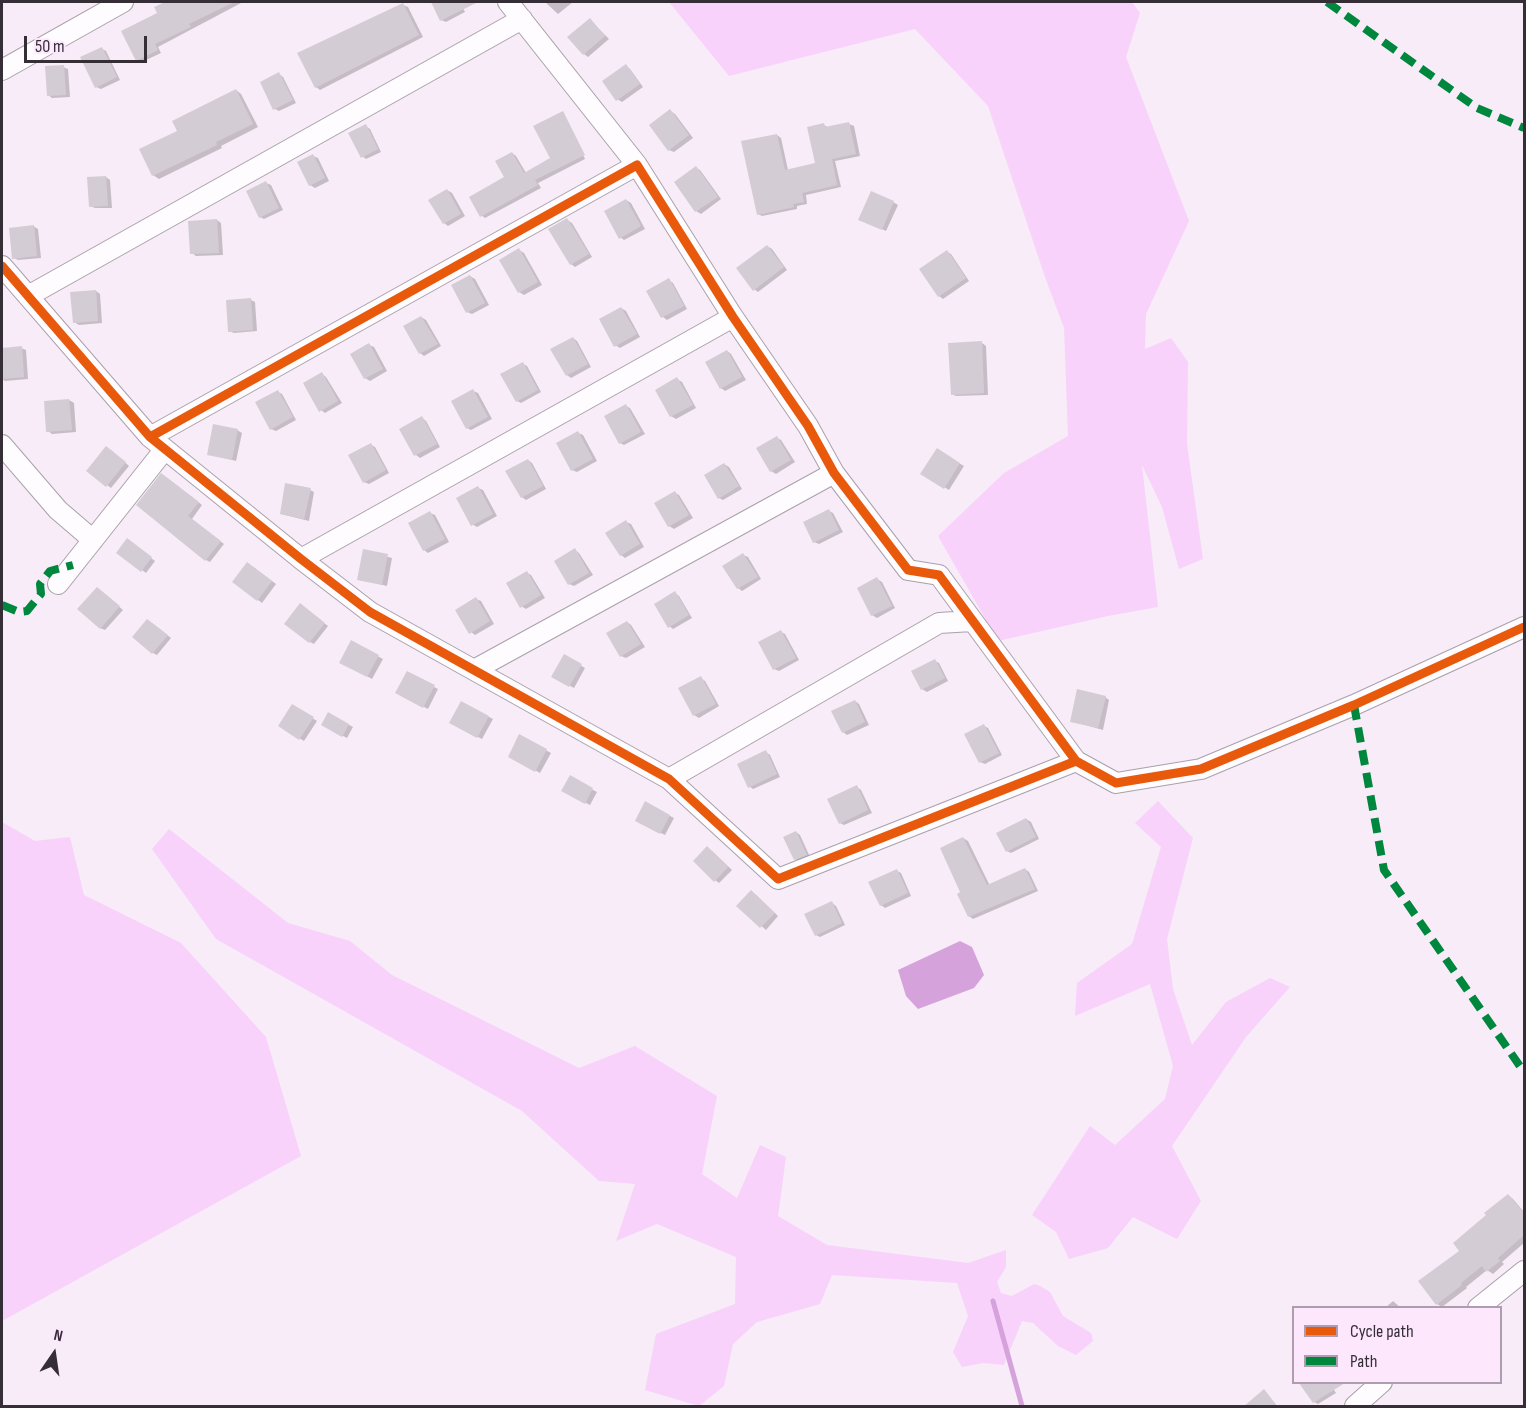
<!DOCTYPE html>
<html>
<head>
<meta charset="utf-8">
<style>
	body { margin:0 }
	#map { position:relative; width:1526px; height:1408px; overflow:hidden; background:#f7ecf8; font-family:"Sofia Sans Condensed",sans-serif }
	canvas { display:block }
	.frame { position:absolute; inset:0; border:3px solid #362e37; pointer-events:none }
	.legend { position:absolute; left:1292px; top:1306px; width:210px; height:78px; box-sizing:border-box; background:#fce7fd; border:2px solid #ad9dae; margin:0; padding:8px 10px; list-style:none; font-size:18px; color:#362e37 }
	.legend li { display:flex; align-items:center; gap:12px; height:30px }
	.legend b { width:30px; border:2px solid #ad9dae }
	.north { position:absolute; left:24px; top:1324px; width:60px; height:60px; -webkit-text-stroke:4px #fce7fd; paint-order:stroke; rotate:13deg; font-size:16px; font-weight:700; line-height:24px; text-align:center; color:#362e37 }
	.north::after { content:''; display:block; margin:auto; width:21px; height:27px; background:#362e37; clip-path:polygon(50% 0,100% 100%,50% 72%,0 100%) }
	.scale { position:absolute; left:24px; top:36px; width:123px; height:27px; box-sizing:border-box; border:3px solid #362e37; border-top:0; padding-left:8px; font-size:18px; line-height:21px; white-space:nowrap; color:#362e37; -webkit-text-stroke:4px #fce7fd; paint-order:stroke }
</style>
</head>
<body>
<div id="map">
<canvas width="1526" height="1408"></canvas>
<div class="frame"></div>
<ul class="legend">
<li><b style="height:8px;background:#e8590c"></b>Cycle path</li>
<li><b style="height:8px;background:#00873e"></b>Path</li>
</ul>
<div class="north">N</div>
<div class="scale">50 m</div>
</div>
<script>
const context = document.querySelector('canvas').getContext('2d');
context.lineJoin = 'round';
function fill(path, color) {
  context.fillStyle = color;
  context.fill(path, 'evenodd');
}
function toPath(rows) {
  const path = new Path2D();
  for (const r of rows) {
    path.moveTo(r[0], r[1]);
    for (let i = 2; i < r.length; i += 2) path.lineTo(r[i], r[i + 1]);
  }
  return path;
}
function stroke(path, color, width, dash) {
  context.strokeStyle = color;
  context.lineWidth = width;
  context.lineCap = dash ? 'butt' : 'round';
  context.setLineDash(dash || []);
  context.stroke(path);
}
const green = toPath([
	[669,2,1132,2,1140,13,1126,57,1189,221,1146,314,1145,349,1171,338,1188,362,1187,444,1203,559,1179,569,1162,507,1142,465,1158,607,1108,616,998,641,938,536,1004,473,1068,436,1064,328,1045,277,988,106,915,29,729,76],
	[1158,801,1193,838,1167,939,1173,989,1192,1045,1226,1002,1270,978,1290,987,1246,1037,1172,1146,1201,1201,1177,1239,1133,1217,1108,1248,1069,1259,1056,1232,1032,1215,1090,1126,1115,1145,1165,1099,1173,1066,1150,984,1075,1016,1077,983,1132,944,1161,847,1135,823],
	[2,822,35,841,70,837,84,895,181,943,266,1037,301,1156,2,1321],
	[169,829,288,923,350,941,392,975,579,1068,635,1046,717,1096,702,1174,737,1198,760,1145,786,1157,778,1216,827,1245,968,1263,1006,1250,1006,1267,997,1282,1001,1293,1012,1296,1034,1284,1040,1286,1050,1292,1063,1316,1091,1333,1093,1341,1076,1355,1058,1346,1033,1323,1022,1321,1004,1365,983,1363,962,1367,953,1352,968,1316,957,1283,832,1275,820,1304,757,1322,733,1344,724,1386,699,1406,645,1390,656,1334,735,1304,736,1257,657,1224,616,1241,635,1184,599,1181,522,1111,216,939,152,849]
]);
const water = toPath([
	[960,941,972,947,984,975,974,988,918,1009,906,996,898,970]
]);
const shadow = toPath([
	[168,2,243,2,158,47,161,53,142,62,137,60,159,14,156,8],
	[432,2,460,2,465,12,446,22,441,20],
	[545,2,573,2,558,14],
	[403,5,408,7,423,37,320,90,316,87],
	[590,20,609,39,588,57,584,54],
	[102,49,106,51,120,80,101,89,96,87],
	[626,66,630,69,643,87,622,102,617,99],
	[63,67,68,69,70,97,52,98,48,95],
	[279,74,283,77,296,103,279,111,275,109],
	[236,90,241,94,258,127,221,146,222,148,159,179,153,175,179,131],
	[670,111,675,114,693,138,674,152,669,150],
	[563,113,565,114,563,114,585,159,538,183,541,188,485,218,481,215,506,178,512,153,516,156,526,173,552,159],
	[849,124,854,126,860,156,835,161,841,187,806,195,807,204,797,206,797,209,762,216,758,214,777,135,781,138,788,170,816,164,824,125,829,128],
	[365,126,370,129,381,152,366,159,362,156],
	[313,156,318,158,329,181,315,188,310,185],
	[696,168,700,170,721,199,701,214,696,211],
	[106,177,110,180,112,208,95,208,90,206],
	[266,183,271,185,283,210,264,219,260,217],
	[447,190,452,193,465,216,448,226,444,223],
	[626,200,631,203,645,229,624,240,620,237],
	[893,202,898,205,886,231,865,221],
	[217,220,221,223,223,255,196,256,192,253],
	[567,220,572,223,592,257,575,267,571,264],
	[33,226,38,229,41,258,18,260,14,258],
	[767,246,772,249,787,270,758,292,754,289],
	[519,250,524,253,542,285,524,295,519,292,501,260],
	[947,252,951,254,969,281,943,299,939,296],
	[470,276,475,279,489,305,472,314,467,312],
	[669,280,673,283,687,309,667,320,663,317,648,291],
	[96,291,100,294,102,323,79,325,74,322],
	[251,300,255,302,257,331,234,333,229,331],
	[621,308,626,311,640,337,620,348,615,345],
	[421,317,426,320,441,346,424,356,420,353],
	[573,338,577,341,591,367,571,378,567,375],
	[982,343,986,346,988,395,956,396,952,394],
	[369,345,374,347,387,371,370,381,365,378,352,354],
	[21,348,26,350,28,379,5,381,2,379,2,349],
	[727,351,731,354,746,380,725,391,721,388],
	[523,364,527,366,541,392,521,403,517,401],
	[322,374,326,377,342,403,325,413,321,410],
	[677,379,682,382,696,408,676,419,671,416],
	[473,391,478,393,492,419,471,430,467,428],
	[278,392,282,394,296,420,276,431,271,429],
	[69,400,74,403,76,432,52,434,48,431,46,402],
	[626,406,630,408,645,434,624,445,620,443],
	[422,418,426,421,440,447,420,458,416,455],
	[237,430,242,433,236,461,209,454],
	[578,433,583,435,597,461,577,472,572,470],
	[777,438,781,440,795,462,776,474,771,471],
	[371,445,375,447,389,473,369,484,364,482],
	[111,450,129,466,111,488,107,485],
	[937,450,964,466,949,490,922,473],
	[528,460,532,463,546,489,526,500,522,497],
	[724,464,729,467,742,489,723,500,719,498],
	[166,477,202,505,192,519,224,544,210,562,206,560],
	[478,488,483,490,497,516,477,527,472,524],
	[310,490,314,492,309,521,281,514],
	[675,493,679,495,693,518,674,529,669,526],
	[829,511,833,513,843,532,819,544,814,542],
	[430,513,435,515,449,542,428,553,424,550],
	[626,522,631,524,644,547,625,558,621,555],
	[131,543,155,561,146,573,142,570],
	[575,550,579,553,593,575,574,586,569,584],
	[365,551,392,558,387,586,359,579],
	[743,555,748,557,761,579,742,591,738,588],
	[252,566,276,584,262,603,258,600],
	[527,573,531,575,545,598,526,609,521,606],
	[877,579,882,582,895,608,877,618,872,615],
	[101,591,123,610,105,630,100,628],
	[675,593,679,596,692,618,673,629,669,626],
	[476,599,481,601,494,624,475,635,471,632],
	[304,608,328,626,314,644,310,642],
	[627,622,631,625,645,647,626,658,621,656],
	[152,623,171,638,157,655,153,653],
	[781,632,785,634,799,660,779,671,774,669],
	[352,642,383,659,372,679,341,662],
	[565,656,585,668,574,688,553,677],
	[935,661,939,663,948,681,927,692,922,689],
	[407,673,438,689,428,709,397,693],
	[701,678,705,681,719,706,699,718,694,715],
	[1105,697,1109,700,1103,730,1071,721],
	[855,701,859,704,869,725,847,735,843,732],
	[462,703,493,719,482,739,451,723],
	[293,706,317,721,304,741,280,726],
	[329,714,353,727,347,738,323,725],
	[984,726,988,728,1002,755,985,764,980,762],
	[520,736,551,753,540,773,510,756],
	[766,752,770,755,780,777,753,789,749,786],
	[571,778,597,792,590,805,563,791],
	[857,787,861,790,872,813,844,825,840,823],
	[645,803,674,818,665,835,637,821],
	[1026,819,1031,822,1039,839,1011,853,1007,851],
	[796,832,800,835,810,857,799,861,795,859],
	[963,838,968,841,990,886,1025,869,1029,872,1038,891,973,919,969,916,962,893],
	[711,850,732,870,719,883,715,880],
	[897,871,901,873,911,896,885,908,881,905],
	[755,894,778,916,766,930,738,905],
	[832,903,836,906,845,925,820,937,816,935],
	[1508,1195,1513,1199,1524,1212,1524,1243,1502,1262,1504,1264,1493,1274,1487,1270,1466,1287,1467,1288,1442,1307,1437,1304,1461,1251,1488,1216],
	[1393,1301,1401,1308,1385,1308],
	[1310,1382,1329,1382,1336,1393,1318,1404,1314,1402,1304,1386]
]);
const stream = toPath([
	[993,1301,1022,1406]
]);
const building = toPath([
	[165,2,234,2,189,24,191,27,155,44,158,50,136,61,121,31,157,13,154,7],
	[431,2,478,2,440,21],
	[403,3,419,35,315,88,297,53],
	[590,18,605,36,583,55,567,37],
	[102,47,117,77,95,88,80,57],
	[626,64,640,84,616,101,602,81],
	[64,65,66,95,47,96,45,66],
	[279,72,293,100,273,110,260,82],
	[236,89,253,124,216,142,217,145,152,176,139,149,177,131,172,121],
	[670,109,689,135,668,151,649,125],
	[563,111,585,155,535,180,538,185,480,217,469,197,504,177,495,161,512,152,524,173,550,158,533,126],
	[849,122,856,154,832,159,837,185,802,193,804,202,793,204,794,207,757,215,741,141,777,134,785,170,815,163,807,127,824,123,825,127],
	[366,124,378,149,361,158,348,133],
	[313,154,325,178,309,186,297,162],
	[696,166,718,197,695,212,674,182],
	[106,176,108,206,89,207,87,177],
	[266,181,279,208,259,218,246,191],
	[447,189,461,214,443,224,428,200],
	[871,191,894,201,882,230,858,220],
	[626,199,641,226,619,239,604,211],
	[567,218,589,254,570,265,548,229],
	[217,219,219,253,190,254,188,221],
	[34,225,37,256,12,259,9,228],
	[767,245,784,267,753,291,736,268],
	[519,248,538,282,518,293,499,260],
	[947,250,966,278,938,297,919,269],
	[470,275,485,303,466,313,451,285],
	[669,278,684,306,661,318,646,291],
	[96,290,98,321,73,323,70,292],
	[251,298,253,330,228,332,226,300],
	[621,307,637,334,614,347,599,319],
	[421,316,438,344,419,354,403,326],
	[573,337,588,364,566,376,550,349],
	[982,341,984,393,951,395,948,343],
	[369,343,383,369,364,379,350,354],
	[22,346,24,377,2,379,2,348],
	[727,350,742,377,720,389,705,362],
	[523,362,538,390,516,402,500,374],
	[322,372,338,401,319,412,303,383],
	[677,377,693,405,670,417,655,390],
	[473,389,488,417,466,429,451,401],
	[278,390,293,417,270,430,255,402],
	[69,399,72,430,46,432,44,401],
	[626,404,641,432,619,444,604,416],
	[422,416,437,444,414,456,399,429],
	[213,424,238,429,232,460,207,455],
	[578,431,593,459,571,471,556,443],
	[777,436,791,460,770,472,756,448],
	[371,443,386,470,363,483,348,455],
	[106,446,126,462,106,487,86,471],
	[937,448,960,463,944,489,920,474],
	[528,459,543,486,521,498,505,471],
	[724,463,739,486,718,499,704,475],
	[161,473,199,502,188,516,221,541,205,561,136,505],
	[285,483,311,488,304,519,280,514],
	[478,486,493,514,471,526,456,498],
	[675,491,689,515,668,527,654,503],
	[829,509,839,530,813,543,803,522],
	[430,511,445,539,423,551,408,523],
	[626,520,640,544,620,556,605,533],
	[127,538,152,557,141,572,116,553],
	[575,548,589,573,568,585,554,561],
	[363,549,388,554,382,585,357,580],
	[743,553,758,577,737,589,722,566],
	[247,562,272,581,257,601,232,582],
	[527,571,541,595,520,608,506,583],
	[877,577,892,606,871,616,857,588],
	[97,587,120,606,100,629,77,609],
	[675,591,689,615,668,628,654,604],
	[476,597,490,621,469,634,455,610],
	[300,603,325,623,309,643,284,624],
	[147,619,168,635,152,654,132,637],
	[627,621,641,644,620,657,606,633],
	[781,630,796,658,773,670,758,642],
	[351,640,379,655,367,677,339,663],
	[564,654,582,664,569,687,551,677],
	[935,659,945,678,921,690,911,671],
	[407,671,435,685,423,708,395,693],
	[701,676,716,704,693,716,678,688],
	[1077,689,1106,696,1098,728,1070,722],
	[855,700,865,722,842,733,831,711],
	[461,701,489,716,477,738,449,723],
	[292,704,314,717,299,740,278,726],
	[328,712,349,724,342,737,321,725],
	[984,724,999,753,979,763,964,734],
	[519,734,547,749,535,772,508,757],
	[766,750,777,774,748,788,737,764],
	[570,775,593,788,585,804,561,791],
	[857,785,868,810,839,824,827,799],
	[645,801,670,815,660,834,635,821],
	[1026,818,1036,837,1006,852,996,833],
	[796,831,807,855,794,860,783,837],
	[963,837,987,885,1025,868,1035,889,968,917,957,894,960,892,940,848],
	[707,846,728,867,714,882,693,861],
	[897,869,908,893,880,906,868,882],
	[751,890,775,913,760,928,736,906],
	[832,901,842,923,815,936,804,914],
	[1508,1194,1524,1213,1524,1235,1498,1258,1500,1261,1486,1272,1482,1266,1461,1283,1462,1285,1436,1305,1418,1281,1459,1251,1453,1243,1486,1215,1484,1213],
	[1299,1383,1345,1383,1313,1403],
	[1264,1389,1278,1407,1243,1407]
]);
const minor = toPath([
	[508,2,637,165],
	[2,70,123,2],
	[2,266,150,437,301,559,370,612,669,779,778,879,1076,761],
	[28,296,522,19],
	[150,437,637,165,733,317,808,426,834,473,908,570,939,575,1076,761,1116,783,1201,769,1354,705,1524,627],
	[2,445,58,510,93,540],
	[301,559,733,317],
	[58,584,165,449],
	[474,670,834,473],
	[669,779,939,623,972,621],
	[1478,1308,1524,1271],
	[1355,1406,1382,1382]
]);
const quiet = toPath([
	[1327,2,1477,108,1524,128],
	[2,605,19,612,27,611,41,594,40,584,50,571,73,565],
	[1354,705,1384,870,1524,1072]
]);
const cycleway = toPath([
	[2,266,150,437,301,559,370,612,669,779,778,879,1076,761],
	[150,437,637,165,733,317,808,426,834,473,908,570,939,575,1076,761,1116,783,1201,769,1354,705,1524,627]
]);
fill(green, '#f8d2fb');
fill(water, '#d6a2db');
fill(shadow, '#0003');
stroke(stream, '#d6a2db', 5);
fill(building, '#d4ccd5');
stroke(minor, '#a9a1aa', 22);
stroke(minor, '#fefcfe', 20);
stroke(quiet, '#00873e', 8, [15, 8]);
stroke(cycleway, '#e8590c', 9);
</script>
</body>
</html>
